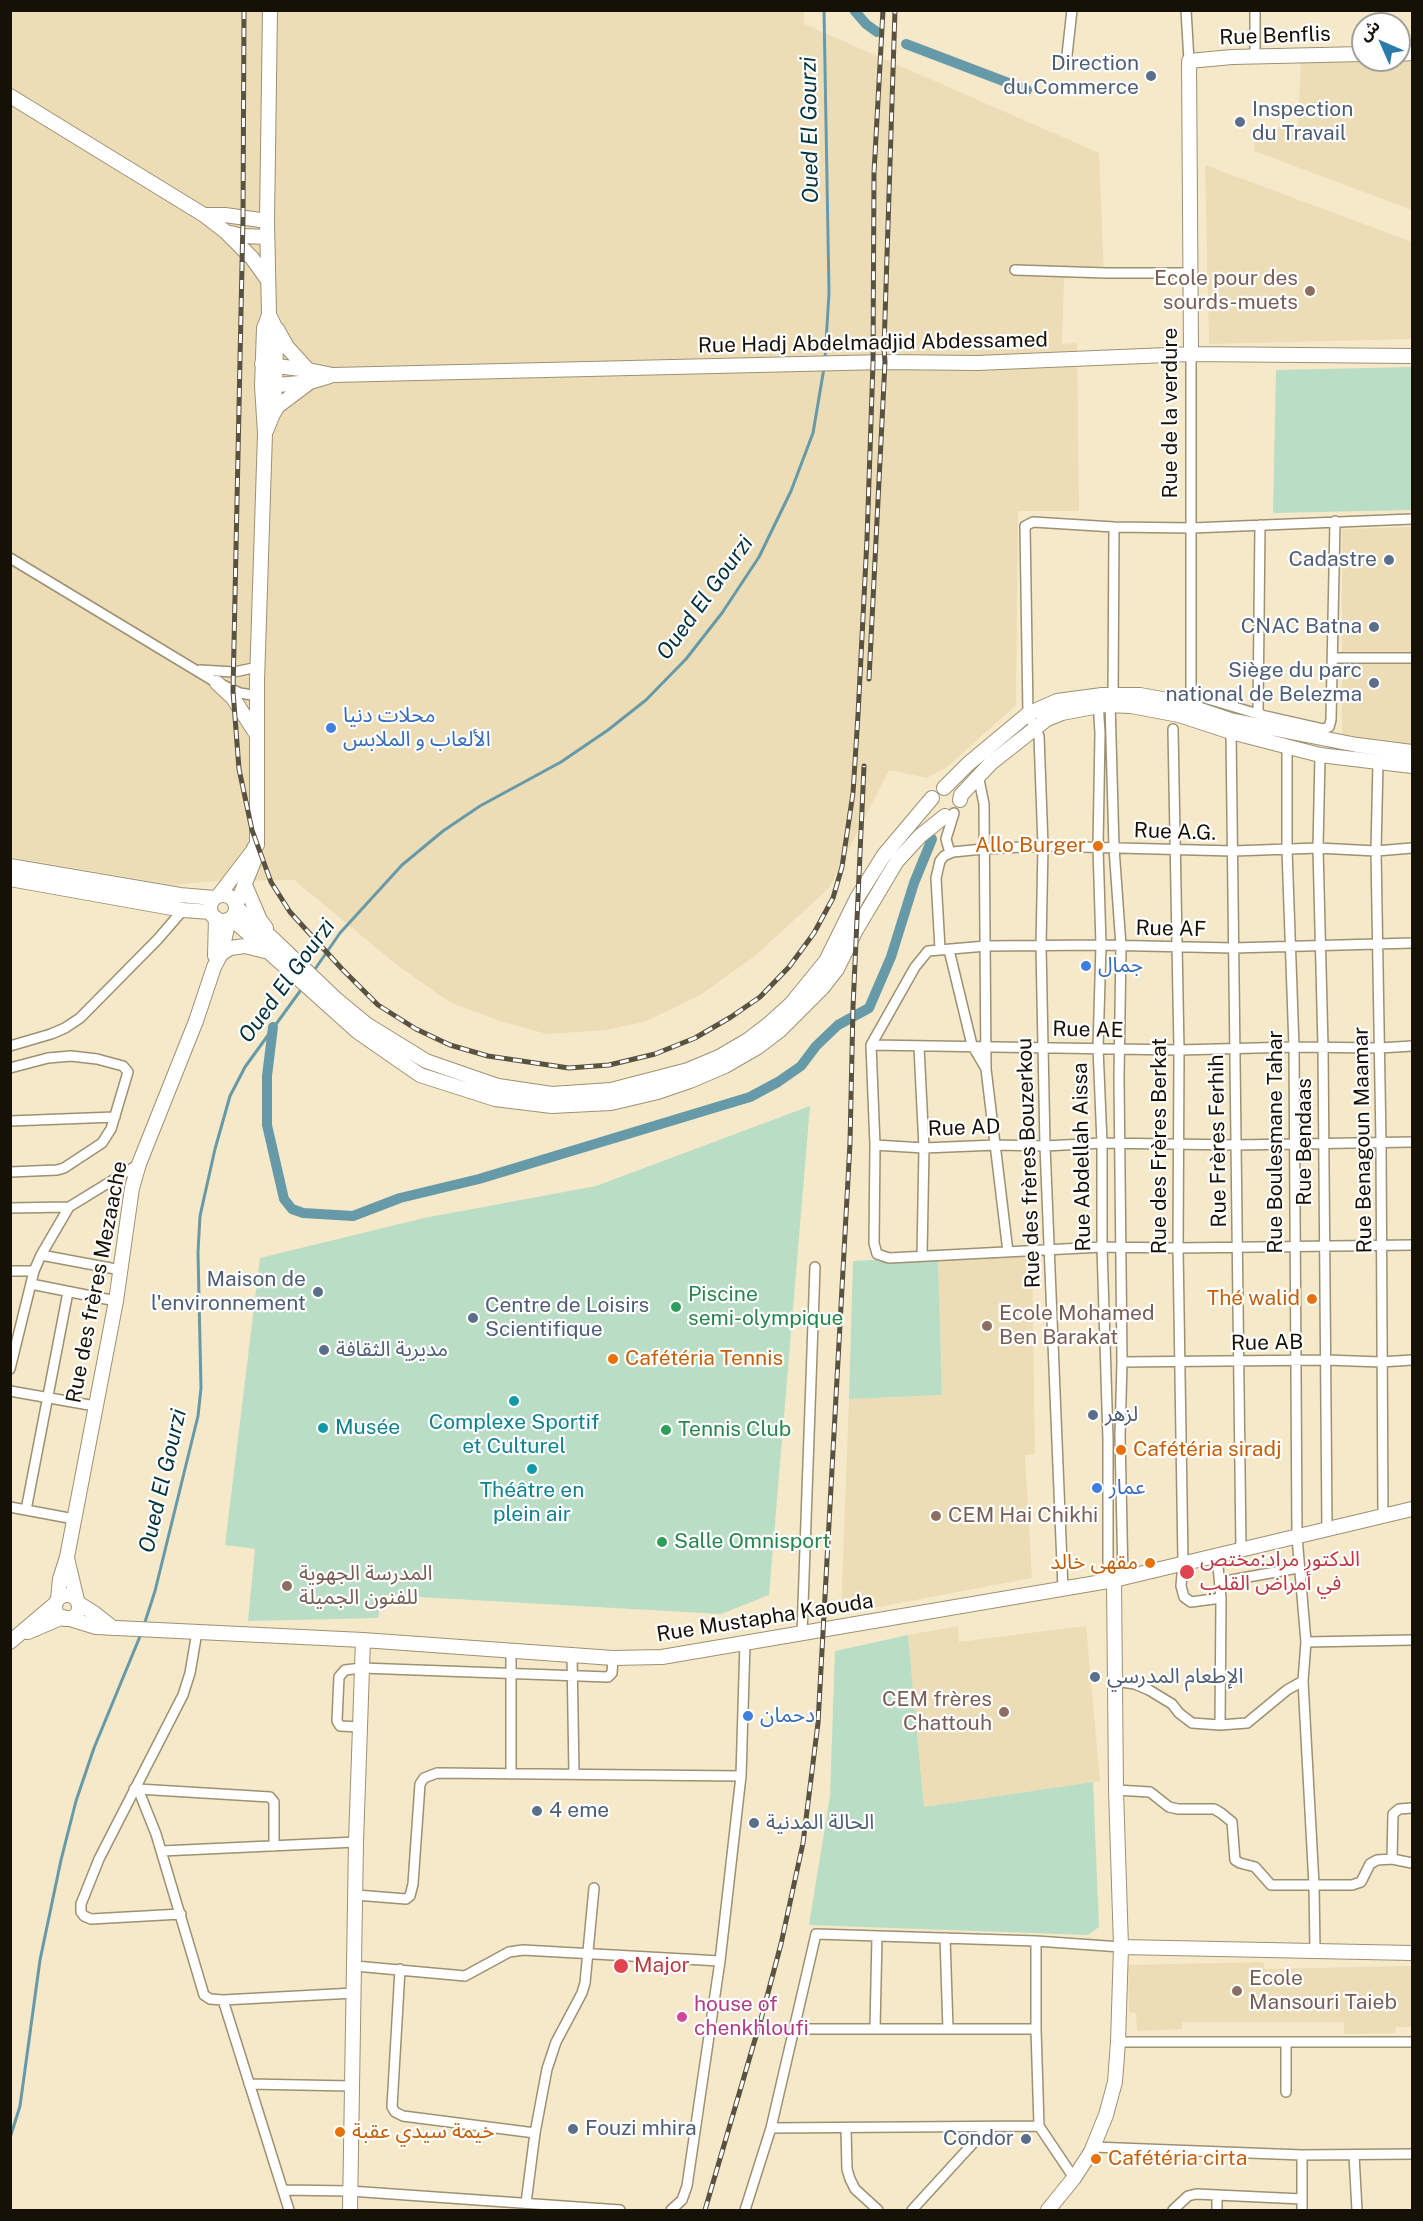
<!DOCTYPE html>
<html>
<head>
<meta charset="utf-8">
<style>
	body { margin:0 }
	#map { position:relative; width:1423px; height:2221px; overflow:hidden; background:#f6e9c9; font-family:"Public Sans","Noto Sans Arabic",sans-serif }
	canvas { display:block }
	.frame { position:absolute; inset:0; border:12px solid #151106; pointer-events:none }
	.north { position:absolute; left:1351px; top:12px; width:60px; height:60px; box-sizing:border-box; background:#fff; border:2px solid #a1a09b; border-radius:50%; rotate:315deg; font-size:16px; font-weight:700; line-height:24px; text-align:center; color:#151106 }
	.north::after { content:''; display:block; margin:auto; width:21px; height:27px; background:#2b7cad; clip-path:polygon(50% 0,100% 100%,50% 72%,0 100%) }
</style>
</head>
<body>
<div id="map">
<canvas width="1423" height="2221"></canvas>
<div class="frame"></div>
<div class="north">ش</div>
</div>
<script>
const context = document.querySelector('canvas').getContext('2d');
context.lineJoin = 'round';
function fill(path, color) {
  context.fillStyle = color;
  context.fill(path, 'evenodd');
}
function toPath(rows) {
  const path = new Path2D();
  for (const r of rows) {
    if (r.length === 3) {
      path.moveTo(r[0] + r[2], r[1]);
      path.arc(r[0], r[1], r[2], 0, 2 * Math.PI);
      continue;
    }
    path.moveTo(r[0], r[1]);
    for (let i = 2; i < r.length; i += 2) path.lineTo(r[i], r[i + 1]);
  }
  return path;
}
function stroke(path, color, width, dash) {
  context.strokeStyle = color;
  context.lineWidth = width;
  context.lineCap = dash ? 'butt' : 'round';
  context.setLineDash(dash || []);
  context.stroke(path);
}
function write(font, color, halo, rows, align = 'center') {
  context.font = font + ' "Public Sans","Noto Sans Arabic",sans-serif';
  context.lineWidth = 4.5;
  context.setLineDash([]);
  context.textBaseline = 'middle';
  context.strokeStyle = halo;
  context.fillStyle = color;
  for (const [text, x, y, turn = 0] of rows) {
    context.save();
    context.translate(x, y);
    context.rotate((+turn || 0) * Math.PI / 180);
    context.textAlign = isNaN(turn) ? turn : align;
    if (halo) context.strokeText(text, 0, 0);
    context.fillText(text, 0, 0);
    context.restore();
  }
}
const built = toPath([
	[10,11,804,11,804,24,1099,153,1104,276,1064,279,1062,344,1077,343,1079,511,1018,511,1016,705,946,768,927,778,889,770,829,888,755,956,699,996,644,1022,606,1030,547,1034,500,1021,451,1003,397,965,294,880,213,881,173,885,11,857],
	[1301,59,1412,60,1412,210,1254,151,1255,127,1298,127],
	[1205,165,1412,242,1412,339,1209,344],
	[1412,527,1412,746,1342,737,1342,529],
	[1032,1255,1035,1454,1025,1455,1032,1578,841,1614,849,1399,942,1395,938,1257],
	[958,1626,959,1642,1086,1626,1100,1781,924,1807,908,1635],
	[1263,1962,1265,1969,1412,1966,1412,2027,1396,2027,1395,2033,1344,2034,1344,2022,1182,2022,1182,2029,1137,2031,1136,2013,1129,2012,1128,1965]
]);
const green = toPath([
	[1412,367,1412,510,1273,513,1276,370],
	[810,1106,769,1595,721,1614,383,1595,378,1618,248,1621,255,1549,225,1545,260,1258,424,1218,596,1186],
	[938,1257,942,1395,849,1399,853,1261],
	[908,1635,924,1807,1093,1782,1099,1927,1088,1935,809,1925,830,1796,835,1651]
]);
const stream = toPath([
	[824,10,829,293,825,359],
	[313,972,340,933,402,865,443,831,480,806,561,762,608,730,646,700,686,659,722,613,759,557,791,491,813,433,824,368],
	[144,1625,155,1591,198,1416,201,1388,198,1252,200,1216,215,1149,230,1096,245,1067,303,987],
	[10,2138,20,2106,40,1960,61,1860,76,1801,94,1748,141,1634]
]);
const canal = toPath([
	[854,10,866,24,877,32],
	[906,44,1027,90],
	[273,1027,267,1076,267,1125,284,1199,292,1209,303,1213,353,1216,400,1198,479,1179,750,1097,778,1082,801,1066,816,1046,838,1025,869,1008,891,957,914,883,932,839]
]);
const street = toPath([
	[1186,10,1189,61],
	[1255,10,1255,57],
	[1066,64,1072,10],
	[1015,270,1106,273,1192,273],
	[1191,354,1191,689,1208,699,1261,715],
	[1260,525,1258,711,1261,715,1323,729,1329,727,1331,720,1335,521],
	[10,558,212,680,240,693,258,696],
	[1334,658,1412,658],
	[200,670,234,672,258,667],
	[1113,700,1114,527],
	[1098,701,1100,733,1098,847,1101,945,1098,1048,1102,1143,1102,1247,1108,1439,1108,1581],
	[1110,702,1114,848,1121,946,1119,1078,1122,1362,1120,1436,1123,1578],
	[1173,729,1179,1050,1178,1248,1183,1563,1181,1586,1184,1597,1191,1602,1221,1598],
	[1231,732,1241,1551],
	[1287,747,1287,850,1294,1047,1297,1537,1306,1642,1303,1681,1314,1885,1315,1952],
	[1320,755,1318,848,1323,1047,1327,1529],
	[1378,763,1376,851,1381,1143,1383,1516],
	[978,775,984,804,986,1069,1008,1252],
	[950,853,946,839,954,813],
	[1412,943,1233,948,1101,945,986,946,928,951,915,967,871,1045,875,1145,874,1243,877,1254,889,1258,1102,1247,1178,1248,1412,1245],
	[940,949,936,878,940,861,944,856,953,852,983,849,1043,846,1233,851,1318,848,1376,851,1412,848],
	[949,950,972,1045,985,1067],
	[871,1045,1179,1050,1294,1047,1380,1048,1412,1046],
	[10,1046,51,1034,65,1028,80,1018,158,939,183,910],
	[919,1047,924,1148,922,1256],
	[10,1068,48,1058,71,1056,97,1059,123,1066,128,1072,111,1129,102,1143,64,1168,57,1170,10,1172],
	[10,1121,115,1117],
	[875,1145,924,1148,996,1145,1045,1146,1102,1143,1236,1145,1412,1142],
	[10,1208,69,1207],
	[41,1255,121,1270],
	[10,1271,34,1271],
	[31,1284,116,1301],
	[1122,1362,1326,1360,1381,1362,1412,1360],
	[10,1369,34,1271,41,1255,69,1207,139,1164],
	[10,1391,95,1406],
	[10,1507,74,1519],
	[26,1510,68,1292],
	[1217,1556,1221,1598,1220,1725],
	[1220,1582,1298,1568],
	[1063,1589,1045,1146,1041,946,1043,846,1039,736,1028,714,1025,526,1033,522,1114,527,1192,528,1412,519],
	[802,1633,815,1267],
	[1306,1642,1412,1640],
	[572,1655,574,1774],
	[1115,1681,1135,1684,1149,1690,1172,1704,1179,1713,1192,1723,1220,1725,1247,1723,1287,1690,1303,1681],
	[360,1727,340,1726,337,1721,339,1677,345,1670,362,1668,608,1677,612,1673,613,1658],
	[511,1774,511,1652],
	[134,1789,138,1789,156,1834,204,1995,210,1999,223,2000,354,1993],
	[138,1789,270,1797,274,1802,274,1846],
	[1116,1790,1150,1792,1169,1807,1178,1809,1214,1809,1221,1813,1232,1822,1235,1860,1240,1863,1255,1867,1271,1885,1352,1885,1361,1882,1370,1864,1377,1860,1392,1859,1412,1863],
	[162,1851,356,1842],
	[1392,1859,1393,1814,1399,1809,1412,1808],
	[356,1895,406,1899,410,1896,413,1884,420,1784,424,1778,437,1773,741,1776],
	[181,1914,91,1919,84,1916,81,1912,81,1904,99,1859,183,1695,190,1673,197,1632],
	[945,1938,948,2029],
	[1036,1941,1036,2029,1039,2126,1074,2178],
	[355,1966,465,1976,509,1952,523,1950,720,1961],
	[400,1969,392,2107,395,2112,403,2116,535,2133],
	[223,2000,289,2210],
	[794,2029,1036,2029],
	[875,2029,877,1936],
	[1118,2042,1412,2042],
	[1286,2042,1286,2092],
	[249,2084,351,2086],
	[771,2128,1039,2126],
	[846,2129,847,2169,850,2179,855,2189,878,2210],
	[1093,2147,1302,2155,1412,2154],
	[1302,2155,1302,2210],
	[1354,2155,1357,2210],
	[283,2190,350,2191,620,2210],
	[526,2203,535,2133,547,2069,556,2042,582,1993,585,1983,594,1888],
	[671,2210,682,2200,687,2186,720,1961,741,1776,745,1643],
	[745,2210,771,2128,816,1934,1036,1941,1121,1947],
	[912,2210,987,2128],
	[1173,2210,1188,2196,1196,2194,1302,2199],
	[1217,2210,1217,2195]
]);
const secondary = toPath([
	[1399,54,1412,53],
	[10,96,204,215,226,232,243,236,267,237],
	[204,215,225,215,267,221],
	[226,232,252,258,267,279],
	[277,329,287,347,308,370],
	[1191,354,1189,61,1232,57,1363,54],
	[262,364,308,370,333,375,885,362,977,363,1191,354,1412,356],
	[267,386,310,382,330,376],
	[273,414,278,406,310,382],
	[266,431,273,414,275,385,276,344,274,325,269,315],
	[217,683,233,698,257,735],
	[944,788,968,764,1028,714,1057,701,1102,695,1140,695,1173,701,1230,720,1357,745,1412,752],
	[960,800,961,795,991,763,1047,719,1062,713,1104,705,1131,706,1179,715,1231,732,1320,755,1412,766],
	[10,866,180,895,214,898],
	[10,879,183,910,211,912],
	[245,885,260,920,266,928],
	[223,908,13],
	[219,895,252,852],
	[236,906,254,861,254,848,257,845,257,681,265,433,262,386,264,328,269,315,267,221,270,10],
	[237,908,272,938,337,1000,366,1024,426,1061,498,1086,552,1094,611,1090,688,1070,719,1057,748,1040,770,1023,791,1004,826,961,857,898,884,855,932,798],
	[231,918,358,1032,420,1075,495,1099,552,1106,611,1103,658,1092,690,1081,725,1066,758,1047,779,1031,823,987,837,969,856,930,897,861,920,836,945,816],
	[221,954,230,948,245,946,265,951],
	[215,956,216,918],
	[67,1558,77,1600],
	[67,1607,12],
	[58,1599,60,1579,67,1557,116,1301,132,1188,139,1164,196,1021,214,967,221,954,229,920],
	[78,1603,94,1613,113,1628],
	[67,1618,96,1627,363,1640,613,1658,662,1657,1114,1580,1412,1509],
	[28,1632,63,1617],
	[10,1642,56,1603],
	[1121,1947,1412,1953],
	[350,2210,356,1842,363,1640],
	[1048,2210,1074,2178,1091,2152,1106,2115,1115,2082,1118,2042,1121,1947,1116,1790,1114,1580]
]);
const rail = toPath([
	[244,10,243,218,233,691,239,769,252,830,271,882,290,912,342,969,378,1005,416,1029,450,1045,488,1056,569,1068,609,1065,655,1054,695,1038,731,1017,760,997,789,967,814,933,833,898,842,867,853,793,858,715,867,539,873,363,874,173,883,10],
	[869,679,885,362,884,348,895,10],
	[705,2210,761,2019,781,1944,803,1843,818,1723,850,1143,853,1007,864,766]
]);
const markers = [
	[1151,76,6,"#5c6f8a"],
	[1240,122,6,"#5c6f8a"],
	[1310,291,6,"#8d6e63"],
	[1389,560,6,"#5c6f8a"],
	[1374,627,6,"#5c6f8a"],
	[1374,683,6,"#5c6f8a"],
	[331,728,6,"#3f7fe0"],
	[1098,846,6,"#e8710a"],
	[1086,966,6,"#3f7fe0"],
	[318,1292,6,"#5c6f8a"],
	[1312,1299,6,"#e8710a"],
	[676,1307,6,"#2e9e5b"],
	[473,1318,6,"#5c6f8a"],
	[987,1326,6,"#8d6e63"],
	[324,1350,6,"#5c6f8a"],
	[613,1359,6,"#e8710a"],
	[514,1401,6,"#0f9aa8"],
	[1093,1415,6,"#5c6f8a"],
	[323,1428,6,"#0f9aa8"],
	[666,1430,6,"#2e9e5b"],
	[1121,1450,6,"#e8710a"],
	[532,1469,6,"#0f9aa8"],
	[1097,1488,6,"#3f7fe0"],
	[936,1516,6,"#8d6e63"],
	[662,1542,6,"#2e9e5b"],
	[1150,1563,6,"#e8710a"],
	[1187,1572,8,"#e0444e"],
	[287,1586,6,"#8d6e63"],
	[1095,1677,6,"#5c6f8a"],
	[1004,1712,6,"#8d6e63"],
	[748,1716,6,"#3f7fe0"],
	[537,1811,6,"#5c6f8a"],
	[754,1823,6,"#5c6f8a"],
	[621,1966,8,"#e0444e"],
	[1237,1991,6,"#8d6e63"],
	[682,2017,6,"#d1479c"],
	[573,2129,6,"#5c6f8a"],
	[340,2132,6,"#e8710a"],
	[1026,2139,6,"#5c6f8a"],
	[1096,2159,6,"#e8710a"]
];
const streetNames = [
	["Rue Benflis",1275,36,-2],
	["Rue Hadj Abdelmadjid Abdessamed",873,343,-1],
	["Rue de la verdure",1171,413,-90],
	["Rue A.G.",1175,832,2],
	["Rue AF",1171,929,1],
	["Rue AE",1088,1030,1],
	["Rue AD",964,1128,-2],
	["Rue Benagoun Maamar",1363,1140,-91],
	["Rue Frères Ferhih",1218,1141,-91],
	["Rue Boulesmane Tahar",1276,1142,-90],
	["Rue Bendaas",1305,1142,-90],
	["Rue des Frères Berkat",1160,1146,-90],
	["Rue Abdellah Aissa",1082,1157,-91],
	["Rue des frères Bouzerkou",1029,1163,-92],
	["Rue des frères Mezaache",97,1282,-79],
	["Rue AB",1267,1343,-1],
	["Rue Mustapha Kaouda",765,1618,-9]
];
const serviceNames = [
	["Direction",1139,64,"right"],
	["du Commerce",1139,88,"right"],
	["Inspection",1252,110],
	["du Travail",1252,134],
	["Cadastre",1377,560,"right"],
	["CNAC Batna",1362,627,"right"],
	["Siège du parc",1362,671,"right"],
	["national de Belezma",1362,695,"right"],
	["Maison de",306,1280,"right"],
	["l'environnement",306,1304,"right"],
	["Centre de Loisirs",485,1306],
	["Scientifique",485,1330],
	["مديرية الثقافة",336,1350],
	["لزهر",1105,1415],
	["الإطعام المدرسي",1107,1677],
	["4 eme",549,1811],
	["الحالة المدنية",766,1823],
	["Fouzi mhira",585,2129],
	["Condor",1014,2139,"right"]
];
const educationNames = [
	["Ecole pour des",1298,279,"right"],
	["sourds-muets",1298,303,"right"],
	["Ecole Mohamed",999,1314],
	["Ben Barakat",999,1338],
	["CEM Hai Chikhi",948,1516],
	["المدرسة الجهوية",299,1574],
	["للفنون الجميلة",299,1598],
	["CEM frères",992,1700,"right"],
	["Chattouh",992,1724,"right"],
	["Ecole",1249,1979],
	["Mansouri Taieb",1249,2003]
];
const shopNames = [
	["محلات دنيا",343,716],
	["الألعاب و الملابس",343,740],
	["جمال",1098,966],
	["عمار",1109,1488],
	["دحمان",760,1716]
];
const foodNames = [
	["Allo Burger",1086,846,"right"],
	["Thé walid",1300,1299,"right"],
	["Cafétéria Tennis",625,1359],
	["Cafétéria siradj",1133,1450],
	["مقهى خالد",1138,1563,"right"],
	["خيمة سيدي عقبة",352,2132],
	["Cafétéria cirta",1108,2159]
];
const leisureNames = [
	["Piscine",688,1295],
	["semi-olympique",688,1319],
	["Tennis Club",678,1430],
	["Salle Omnisport",674,1542]
];
const cultureNames = [
	["Complexe Sportif",514,1423],
	["et Culturel",514,1447],
	["Musée",335,1428,"left"],
	["Théâtre en",532,1491],
	["plein air",532,1515]
];
const healthNames = [
	["الدكتور مراد:مختص",1200,1560],
	["في أمراض القلب",1200,1584],
	["Major",634,1966]
];
const hotelNames = [
	["house of",694,2005],
	["chenkhloufi",694,2029]
];
const waterNames = [
	["Oued El Gourzi",810,130,-91],
	["Oued El Gourzi",705,598,-54],
	["Oued El Gourzi",287,981,-54],
	["Oued El Gourzi",163,1481,-77]
];
fill(built, '#edddb6');
fill(green, '#b9dec5');
stroke(stream, '#679aa8', 3);
stroke(canal, '#679aa8', 10);
stroke(street, '#9d9173', 12);
stroke(secondary, '#9d9173', 16);
stroke(street, '#fff', 9);
stroke(secondary, '#fff', 14);
stroke(rail, '#595241', 5);
stroke(rail, '#fff', 3, [9]);
for (const [x, y, r, color] of markers) {
  const dot = new Path2D();
  dot.arc(x, y, r, 0, 2 * Math.PI);
  context.fillStyle = color;
  context.fill(dot);
  stroke(dot, '#fff', 2);
}
write('21px', '#151106', '#fff', streetNames);
write('21px', '#4e5e75', '#fff', serviceNames, 'left');
write('21px', '#785e54', '#fff', educationNames, 'left');
write('21px', '#366cbe', '#fff', shopNames, 'left');
write('21px', '#c56008', '#fff', foodNames, 'left');
write('21px', '#27864d', '#fff', leisureNames, 'left');
write('21px', '#0d838f', '#fff', cultureNames);
write('21px', '#be3a42', '#fff', healthNames, 'left');
write('21px', '#b23c85', '#fff', hotelNames, 'left');
write('italic 22px', '#00333e', '#fff', waterNames);
</script>
</body>
</html>
